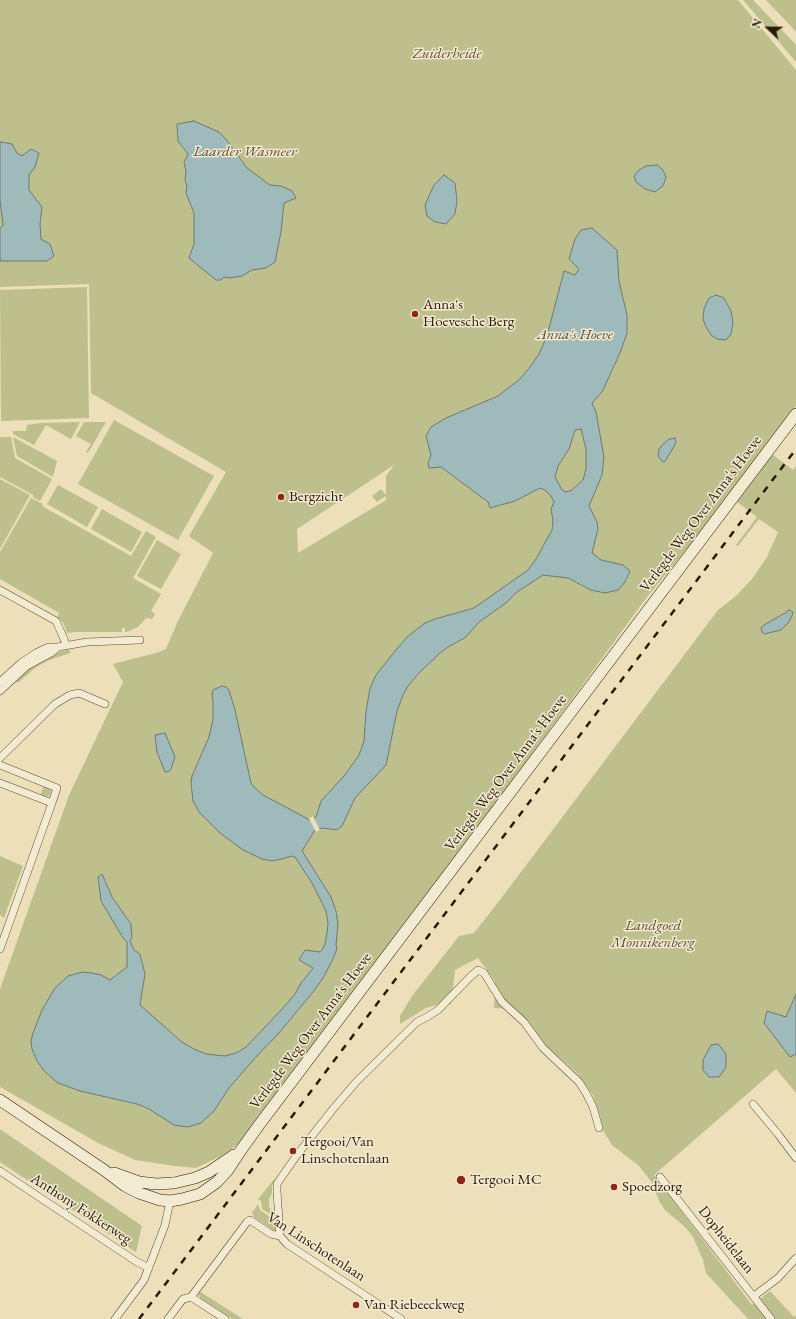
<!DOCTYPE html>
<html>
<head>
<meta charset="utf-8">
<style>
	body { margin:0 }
	#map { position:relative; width:796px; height:1319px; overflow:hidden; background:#ecdfb9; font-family:"EB Garamond",serif }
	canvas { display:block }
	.north { position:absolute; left:748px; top:8px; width:40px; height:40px; -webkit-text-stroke:3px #f3ead2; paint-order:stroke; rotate:292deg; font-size:11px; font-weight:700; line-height:16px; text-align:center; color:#2c1807 }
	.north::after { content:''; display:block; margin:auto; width:14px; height:18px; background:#2c1807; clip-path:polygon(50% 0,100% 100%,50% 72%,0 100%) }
</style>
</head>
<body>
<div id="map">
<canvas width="796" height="1319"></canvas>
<div class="north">N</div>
</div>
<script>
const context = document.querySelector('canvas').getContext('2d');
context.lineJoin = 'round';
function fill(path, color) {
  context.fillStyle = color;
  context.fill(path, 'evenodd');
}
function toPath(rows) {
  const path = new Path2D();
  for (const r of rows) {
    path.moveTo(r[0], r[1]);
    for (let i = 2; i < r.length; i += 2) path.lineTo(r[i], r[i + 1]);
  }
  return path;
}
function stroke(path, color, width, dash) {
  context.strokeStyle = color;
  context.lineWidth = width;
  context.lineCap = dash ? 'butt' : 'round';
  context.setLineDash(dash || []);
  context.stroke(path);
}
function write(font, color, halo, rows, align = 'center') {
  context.font = font + ' "EB Garamond",serif';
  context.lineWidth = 3;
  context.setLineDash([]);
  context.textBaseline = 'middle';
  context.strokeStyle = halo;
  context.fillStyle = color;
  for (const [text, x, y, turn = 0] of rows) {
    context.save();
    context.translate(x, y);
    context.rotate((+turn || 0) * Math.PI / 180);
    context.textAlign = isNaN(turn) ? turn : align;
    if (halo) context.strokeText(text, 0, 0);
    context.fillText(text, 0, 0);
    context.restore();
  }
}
const green = toPath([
	[0,0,738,0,796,70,796,406,764,448,793,470,796,466,796,1093,776,1069,654,1175,752,1305,770,1291,794,1317,796,1315,796,1319,748,1319,706,1273,703,1260,693,1237,686,1228,665,1210,659,1201,652,1183,647,1176,638,1165,612,1145,604,1132,600,1116,593,1095,583,1081,575,1071,543,1043,529,1022,519,1013,512,1009,494,1008,495,981,478,958,455,970,451,1004,440,1004,426,1008,400,1024,400,1016,412,996,459,936,474,933,503,896,718,610,736,596,752,579,767,557,778,532,759,519,738,546,736,545,757,517,728,495,709,522,647,597,479,826,242,1141,233,1148,221,1156,196,1168,175,1166,135,1160,100,1144,0,1087,0,989,69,795,123,682,113,664,156,653,166,649,177,623,213,553,189,536,226,472,91,393,89,284,0,287],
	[394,465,386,476,386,495,381,489,372,496,377,502,386,496,386,500,298,553,297,529],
	[743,0,753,0,796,45,796,62],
	[766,0,796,0,796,32,785,20],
	[87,287,89,418,1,421,0,290],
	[114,420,214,476,178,540,78,484],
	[80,422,71,439,46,425,34,445,13,434,13,431,26,431,27,425,41,423],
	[84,422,106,422,88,453,86,452,91,444,76,436],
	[0,437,11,437,15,458,52,479,40,501,33,497,33,495,0,477],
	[13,437,57,461,53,477,17,456],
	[0,479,30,495,0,549],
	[58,485,98,507,87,527,47,504],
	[31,498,43,504,42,506,131,556,146,531,156,537,133,578,161,594,151,611,155,614,152,619,146,618,138,627,127,632,125,632,125,628,122,628,122,632,75,632,67,633,63,622,57,618,59,613,0,579,0,552],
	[102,509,142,532,131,552,91,529],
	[157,540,181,554,161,589,137,576],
	[69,649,70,653,47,661,35,668,18,683,15,680,23,672,52,654],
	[44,785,50,788,51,791,50,795,45,797,40,796],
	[0,856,23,866,4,918,0,915],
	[0,1129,142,1226,136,1252,0,1162],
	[276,1177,272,1186,272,1193,269,1199,269,1207,274,1213,270,1214,262,1209,261,1201,258,1199],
	[258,1204,260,1210,270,1217,274,1217,275,1230,273,1230,255,1218,253,1215,252,1213],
	[199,1291,243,1319,232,1319,201,1299,198,1294]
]);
const water = toPath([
	[194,121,219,132,225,138,247,168,270,185,281,186,292,191,296,198,284,203,281,232,275,262,266,268,252,270,242,276,229,278,224,277,221,280,216,280,189,258,194,244,194,213,186,193,187,186,185,180,186,171,184,162,188,154,178,141,177,124,194,121],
	[1,142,12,144,17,153,22,156,31,149,39,153,35,167,29,175,29,190,42,207,40,224,41,239,50,244,54,256,47,261,0,261,0,229,3,225,0,200,0,143,1,142],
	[657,165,663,170,666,177,663,186,655,192,645,189,636,182,634,176,639,170,646,166,657,165],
	[444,175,455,183,457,201,455,214,446,224,435,222,427,216,425,205,434,185,444,175],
	[592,228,617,250,619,281,627,315,627,333,620,353,602,392,592,403,596,412,604,457,602,475,589,506,597,522,598,529,592,553,601,560,623,565,630,571,625,582,618,590,605,593,591,590,568,578,543,575,517,592,506,603,479,622,466,637,448,647,440,653,420,672,408,686,403,695,397,711,386,765,355,798,342,826,337,830,323,828,315,830,302,851,331,897,336,911,338,924,336,945,337,949,332,961,323,978,313,992,279,1033,256,1057,229,1088,214,1111,201,1123,188,1127,174,1125,149,1109,137,1104,80,1091,58,1083,45,1072,37,1061,32,1049,31,1041,33,1033,42,1010,55,988,68,976,82,972,92,973,101,975,110,980,127,967,127,942,123,938,101,901,98,877,102,874,112,897,131,924,132,937,130,941,134,950,140,954,145,974,140,1005,182,1042,194,1049,206,1054,225,1056,236,1053,246,1047,283,1008,295,994,301,983,313,968,299,960,305,950,320,952,322,950,325,944,327,933,328,923,326,911,312,883,295,857,292,856,282,859,272,861,262,859,243,850,220,833,199,812,193,801,191,783,192,776,209,737,213,720,213,702,212,695,213,690,222,686,226,687,229,690,235,710,251,783,255,788,263,795,310,820,316,817,321,801,344,776,359,755,364,741,366,712,370,688,376,675,396,650,407,637,425,623,435,619,474,608,528,570,536,559,552,530,553,520,551,509,554,502,551,496,545,490,540,488,515,501,490,508,488,502,441,467,429,468,428,463,431,455,426,436,431,427,446,418,498,396,520,379,530,367,539,354,547,336,564,271,575,275,579,269,569,259,575,239,581,230,592,228],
	[581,429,586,449,586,469,583,480,572,490,566,492,562,490,555,477,558,466,569,449,575,430,581,429],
	[716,295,724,298,731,311,733,323,731,334,726,340,717,339,711,335,706,327,703,319,704,309,709,298,716,295],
	[675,438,676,443,666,460,664,462,661,460,658,456,659,449,663,444,669,439,675,438],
	[789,610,793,612,792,616,788,623,781,630,764,634,762,632,761,628,764,625,785,613,789,610],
	[165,733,175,757,171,769,168,772,165,772,157,752,155,735,165,733],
	[796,994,796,1054,790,1057,764,1023,767,1011,786,1017,796,994],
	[718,1044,726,1054,726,1067,719,1077,709,1077,703,1070,703,1060,711,1045,718,1044]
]);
const pier = toPath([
	[313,816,320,830,316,832,308,817,310,818]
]);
const street = toPath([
	[0,590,56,621,64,639,66,645],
	[0,682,21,663,36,653,49,647,58,647,87,642,140,640],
	[0,691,27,666,51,653,58,647],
	[0,758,55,704,70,695,79,693,105,704],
	[0,765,57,788,52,803,0,783],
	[0,949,52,803],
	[753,1104,778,1134,796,1158],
	[0,1171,137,1262,149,1268],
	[660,1177,771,1319],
	[280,1236,277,1191,277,1184,281,1178,297,1155,333,1109,357,1081,417,1022,427,1017,438,1010,470,977,478,970,484,973,502,1002,524,1022,543,1048,579,1082,586,1093,593,1107,599,1128],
	[754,1296,778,1278,796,1258],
	[191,1297,247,1222,250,1220,271,1234,280,1236,287,1244,401,1319],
	[191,1297,225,1319],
	[115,1319,144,1280,165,1225,170,1201],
	[168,1319,183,1299,191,1297]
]);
const secondary = toPath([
	[0,1100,104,1170,125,1186,139,1193,160,1200,170,1201,182,1199,200,1194,217,1182,228,1170,241,1150,259,1125,796,414],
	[114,1173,139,1182,156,1184,174,1183,195,1178,209,1172,234,1155]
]);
const rail = toPath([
	[139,1319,796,449]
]);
const markers = [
	[415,314,4,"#8f2418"],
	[281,497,4,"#8f2418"],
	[293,1151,4,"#8f2418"],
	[461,1180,5,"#8f2418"],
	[614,1187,4,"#8f2418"],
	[356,1305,4,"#8f2418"]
];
const parkNames = [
	["Zuiderheide",447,54],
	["Laarder Wasmeer",245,152],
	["Anna's Hoeve",575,335],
	["Landgoed",653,926],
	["Monnikenberg",653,943]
];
const poiNames = [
	["Anna's",423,305],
	["Hoevesche Berg",423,322],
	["Bergzicht",289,497],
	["Tergooi/Van",301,1142],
	["Linschotenlaan",301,1159],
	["Tergooi MC",470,1180],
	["Spoedzorg",622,1187],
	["Van Riebeeckweg",364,1305]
];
const streetNames = [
	["Verlegde Weg Over Anna's Hoeve",701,514,-53],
	["Verlegde Weg Over Anna's Hoeve",506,773,-53],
	["Verlegde Weg Over Anna's Hoeve",311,1031,-53],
	["Anthony Fokkerweg",81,1209,33],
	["Dopheidelaan",726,1240,52],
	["Van Linschotenlaan",316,1247,33]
];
fill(green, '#bdc08c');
fill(water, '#9ebabb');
stroke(water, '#707973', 1);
fill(pier, '#ecdfb9');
stroke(street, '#5c4a34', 8);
stroke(secondary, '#2c1807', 12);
stroke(street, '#f3ead2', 7);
stroke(secondary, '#f3ead2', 11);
stroke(rail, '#2c1807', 2.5, [7, 7]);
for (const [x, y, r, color] of markers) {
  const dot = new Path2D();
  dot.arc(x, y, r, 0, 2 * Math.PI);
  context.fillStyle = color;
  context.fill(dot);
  stroke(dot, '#f3ead2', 1.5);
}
write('italic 15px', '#584a2f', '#f3ead2', parkNames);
write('15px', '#2c1807', '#f3ead2', poiNames, 'left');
write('15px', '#2c1807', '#f3ead2', streetNames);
</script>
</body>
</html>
